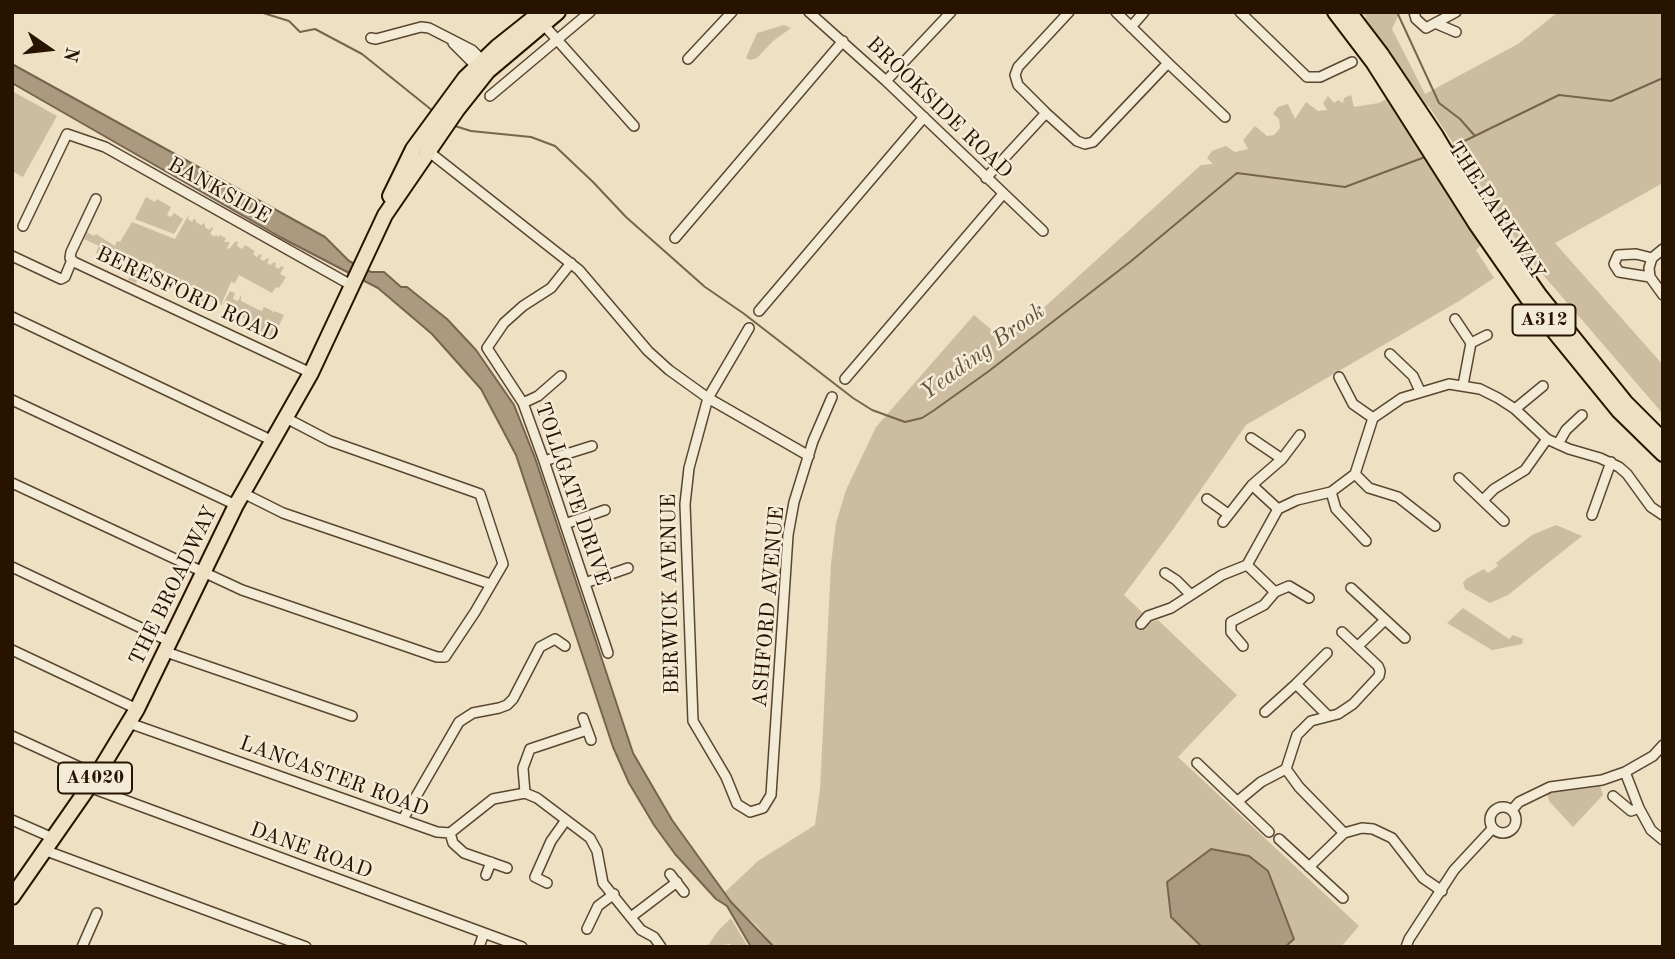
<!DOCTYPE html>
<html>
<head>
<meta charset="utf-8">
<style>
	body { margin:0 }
	#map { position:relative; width:1675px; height:959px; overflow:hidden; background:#eee0c2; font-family:"Old Standard TT",serif }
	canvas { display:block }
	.frame { position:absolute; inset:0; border:14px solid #281200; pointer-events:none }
	.north { position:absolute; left:14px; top:14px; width:70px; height:70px; -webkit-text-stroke:5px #f4ebd7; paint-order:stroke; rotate:104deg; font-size:19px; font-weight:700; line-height:28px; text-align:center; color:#281200 }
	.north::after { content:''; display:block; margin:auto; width:24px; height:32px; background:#281200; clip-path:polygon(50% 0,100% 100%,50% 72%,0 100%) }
</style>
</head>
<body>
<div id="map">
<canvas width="1675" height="959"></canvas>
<div class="frame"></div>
<div class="north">N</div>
</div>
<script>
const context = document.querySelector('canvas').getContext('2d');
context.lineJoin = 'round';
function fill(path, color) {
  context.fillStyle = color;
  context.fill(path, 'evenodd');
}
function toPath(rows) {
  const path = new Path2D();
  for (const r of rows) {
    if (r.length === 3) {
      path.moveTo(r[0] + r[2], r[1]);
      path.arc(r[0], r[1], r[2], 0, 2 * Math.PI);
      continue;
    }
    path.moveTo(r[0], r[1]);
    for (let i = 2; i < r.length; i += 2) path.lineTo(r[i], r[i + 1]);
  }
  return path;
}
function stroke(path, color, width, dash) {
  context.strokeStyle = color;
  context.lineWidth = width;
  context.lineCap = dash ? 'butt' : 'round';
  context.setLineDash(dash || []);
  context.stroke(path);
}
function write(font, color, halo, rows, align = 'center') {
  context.font = font + ' "Old Standard TT",serif';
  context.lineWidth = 5;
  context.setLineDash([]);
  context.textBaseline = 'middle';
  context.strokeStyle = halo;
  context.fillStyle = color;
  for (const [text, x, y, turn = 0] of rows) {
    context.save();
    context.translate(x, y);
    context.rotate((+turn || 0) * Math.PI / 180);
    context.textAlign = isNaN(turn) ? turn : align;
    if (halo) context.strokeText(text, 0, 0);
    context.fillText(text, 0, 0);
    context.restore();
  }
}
const green = toPath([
	[1358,12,1400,12,1392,29,1425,94,1518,44,1558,12,1663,12,1663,183,1555,243,1663,365,1663,414,1526,255,1428,105,1428,107,1365,18,1366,16],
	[784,25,791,28,773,41,757,58,750,60,746,58,757,33],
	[12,91,57,116,23,177,12,171],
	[1351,95,1354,107,1379,103,1393,95,1483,243,1476,250,1494,278,1459,301,1246,425,1174,528,1124,595,1143,613,1141,618,1147,623,1158,620,1237,695,1178,757,1359,926,1341,947,1285,947,1293,938,1171,917,1202,947,774,947,757,926,736,908,725,892,758,861,815,825,820,790,831,564,836,523,846,490,876,427,974,315,1006,342,1201,165,1213,164,1207,158,1212,151,1226,146,1235,152,1248,149,1243,140,1255,126,1267,136,1274,135,1280,128,1279,119,1273,114,1278,107,1288,104,1295,119,1306,102,1318,111,1327,110,1323,103,1328,96,1334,103,1338,100,1343,103,1344,98],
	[146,197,155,202,157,199,171,207,167,215,171,217,174,213,183,219,174,234,135,219],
	[189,214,188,219,192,222,195,218,196,222,201,225,205,223,205,227,209,230,212,227,213,228,210,234,215,237,216,234,218,238,219,235,226,238,224,242,230,242,227,248,229,249,236,241,238,242,237,246,242,249,245,245,255,251,253,254,257,257,260,254,262,255,260,259,264,261,267,258,269,259,267,263,271,265,274,262,276,263,275,267,279,269,281,266,284,267,280,274,286,277,279,288,276,287,272,293,239,275,235,283,231,282,221,305,216,303,218,299,215,298,213,301,209,300,207,305,189,297,197,280,190,293,184,290,187,282,182,279,178,287,173,285,161,278,163,273,154,268,155,265,150,262,147,266,150,268,148,272,143,269,136,283,128,280,135,265,129,261,126,266,123,264,127,256,122,253,115,259,112,257,114,254,112,253,109,263,105,262,107,253,101,250,99,255,96,253,99,246,84,239,87,232,94,236,96,234,115,246,117,241,120,242,132,222,175,239],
	[230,291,235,293,233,299,238,301,241,295,241,301,257,309,262,311,264,307,271,310,273,313,274,311,284,315,273,338,254,328,256,324,238,315,239,312,223,304],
	[1556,525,1582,536,1508,595,1490,603,1465,589,1463,583,1466,579,1484,569,1488,573,1498,566,1496,563,1532,535],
	[1463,608,1509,639,1513,635,1523,639,1522,644,1492,650,1447,623],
	[1600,785,1603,795,1573,827,1549,801,1547,793],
	[730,919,732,920,748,947,732,947,730,944,707,947,718,931]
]);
const water = toPath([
	[12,64,325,237,349,261,371,272,384,272,401,287,407,287,447,319,476,350,514,405,535,458,633,753,672,820,731,902,774,947,751,947,727,906,716,899,675,854,654,825,629,783,613,747,516,455,481,389,457,362,432,334,378,288,280,237,12,83,12,64],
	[1211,849,1249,856,1268,871,1294,939,1285,947,1202,947,1171,917,1167,882,1211,849]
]);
const stream = toPath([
	[260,12,289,21,300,32,315,29,362,54,433,111],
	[1397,12,1439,103,1460,119,1475,136],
	[455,126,471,131,531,137,555,146,593,182,626,217,705,287,743,313,853,398,872,410,905,422,922,418,933,411,989,371,1130,262,1237,173,1345,187,1425,157],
	[1450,148,1559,95,1611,101,1663,78]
]);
const minor = toPath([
	[809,12,886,81,1043,231],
	[1069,12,1018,67,1015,75,1018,85,1046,113,1077,141,1085,144,1093,142,1168,63,1116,12],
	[1240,12,1307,77,1320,77,1352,62],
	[1414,12,1416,19,1426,28,1456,12],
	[1435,23,1456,32],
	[543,24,634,126],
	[1131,27,1144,12],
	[371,38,376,39,421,27,429,28,472,50,485,63],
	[453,43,478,68],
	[688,59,732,12],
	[1168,63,1225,117],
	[886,81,951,12],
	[490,96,590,12],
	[428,151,579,270,648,351,669,370,708,398,809,456],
	[986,178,1046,113],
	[96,199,71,252,70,258,74,262,311,373],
	[23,226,67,134,105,147,351,285],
	[675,238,843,41],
	[1663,249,1652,258,1649,268,1650,277,1663,295],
	[12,256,61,279,65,277,72,260],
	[571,263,551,288,523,306,504,323,487,348,523,403,544,461,608,653],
	[1650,277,1619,272,1614,264,1618,255,1636,254,1652,258],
	[759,311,924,117],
	[12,317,273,441],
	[1455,319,1471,343],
	[749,328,708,398,689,468,685,504,693,721,726,777,737,804,750,812,763,808,771,795,788,535,794,502,813,441,832,397],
	[1390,354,1413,376,1420,391],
	[1339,377,1353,404,1373,418],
	[845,379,1003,194],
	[1463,385,1471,343,1487,335],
	[12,400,236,505],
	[523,403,538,396,561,376],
	[1515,409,1543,386],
	[1251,438,1282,459],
	[1558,444,1566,430,1582,415],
	[544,461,592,446],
	[1355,474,1369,488,1398,497,1435,526],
	[1459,478,1504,521],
	[12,483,242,590,437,657,445,657,475,612,503,564,480,494,330,441,286,418],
	[1252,485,1278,509],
	[1331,492,1336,509,1366,541],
	[243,493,283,513,490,584],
	[1207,499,1228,514],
	[1483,500,1494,489,1525,470,1547,439],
	[1592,515,1611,462],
	[1223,522,1252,485,1282,459,1300,435],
	[565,524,605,510],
	[1247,565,1275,592],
	[12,567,171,642],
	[1165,573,1176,580,1191,595],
	[585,583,628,568],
	[1351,588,1405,638],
	[1141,624,1148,616,1171,608,1222,575,1247,565,1278,509,1297,500,1331,492,1355,474,1373,418,1402,398,1449,384,1480,389,1498,398,1515,409,1547,439,1569,449,1600,458,1619,467,1627,474,1651,507,1663,515],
	[1342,632,1378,666,1380,671,1379,676,1353,704,1338,714,1311,721,1297,735,1286,769,1299,787,1344,833],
	[1243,646,1231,632,1231,622,1264,605,1275,592,1289,586,1309,598],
	[1358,646,1385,620],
	[12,650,137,709],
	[166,652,352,716],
	[1327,653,1296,684,1328,716],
	[1265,712,1296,684],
	[583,718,591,740],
	[129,723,437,832,450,833,493,799,525,793,537,798,590,838,597,851,603,883,641,930,654,937,661,947],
	[12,736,97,775],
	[1197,763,1269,832],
	[1625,772,1639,808,1651,830,1663,840],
	[89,787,522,947],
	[525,793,523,768,530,749,587,730],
	[1613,796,1631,811,1639,808],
	[1238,801,1261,782,1286,769],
	[1503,820,13],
	[1512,810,1519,802,1550,787,1602,780,1625,772,1653,756,1663,745],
	[403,819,459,722,473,713,499,708,507,705,513,699,540,647,555,639,565,646],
	[12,820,53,838],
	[450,833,453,843,464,853,507,868],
	[1279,839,1343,898],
	[44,850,306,947],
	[1309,867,1344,833,1362,828,1373,829,1392,838,1423,878,1442,891],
	[670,874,684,892],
	[486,875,491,862],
	[547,883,535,877,551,841,566,820],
	[631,917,677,882],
	[587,929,598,906,614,894],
	[82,947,97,913],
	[479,947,484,933],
	[1406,947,1409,939,1454,870,1493,828]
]);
const primary = toPath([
	[390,196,413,149,465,78,497,47,541,12],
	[12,897,97,775,137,709,236,505,311,373,385,215,457,110,488,71,558,12]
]);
const trunk = toPath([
	[1335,12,1373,62,1476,224,1531,303,1619,411,1663,454],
	[1349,12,1381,54,1436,136,1485,218,1540,296,1625,402,1663,440]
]);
const shields = [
	[1544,320,63],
	[95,778,74]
];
const shieldNames = [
	["A312",1544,320],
	["A4020",95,778]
];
const streetNames = [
	["BROOKSIDE ROAD",939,108,44],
	["BANKSIDE",219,191,29],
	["THE PARKWAY",1496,211,57],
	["BERESFORD ROAD",187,295,25],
	["TOLLGATE DRIVE",572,494,71],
	["THE BROADWAY",174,586,-64],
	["BERWICK AVENUE",671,594,-91],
	["ASHFORD AVENUE",769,607,-85],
	["LANCASTER ROAD",334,777,20],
	["DANE ROAD",311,851,20]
];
const waterNames = [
	["Yeading Brook",983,352,-36]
];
fill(green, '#ccbda1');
fill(water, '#ab9a80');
stroke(water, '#77644d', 2);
stroke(stream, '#77644d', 2);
stroke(minor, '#5a4630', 12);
stroke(primary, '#281200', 18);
stroke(trunk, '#281200', 18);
stroke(minor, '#f4ebd7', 9);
stroke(primary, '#eee0c2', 14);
stroke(trunk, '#eee0c2', 14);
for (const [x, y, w] of shields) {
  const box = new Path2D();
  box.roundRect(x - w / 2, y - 15.5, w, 31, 5);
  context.fillStyle = '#f4ebd7';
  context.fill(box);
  stroke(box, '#281200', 2);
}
write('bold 19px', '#281200', null, shieldNames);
write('21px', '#281200', '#f4ebd7', streetNames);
write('italic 23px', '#634f3a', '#f4ebd7', waterNames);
</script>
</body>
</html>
